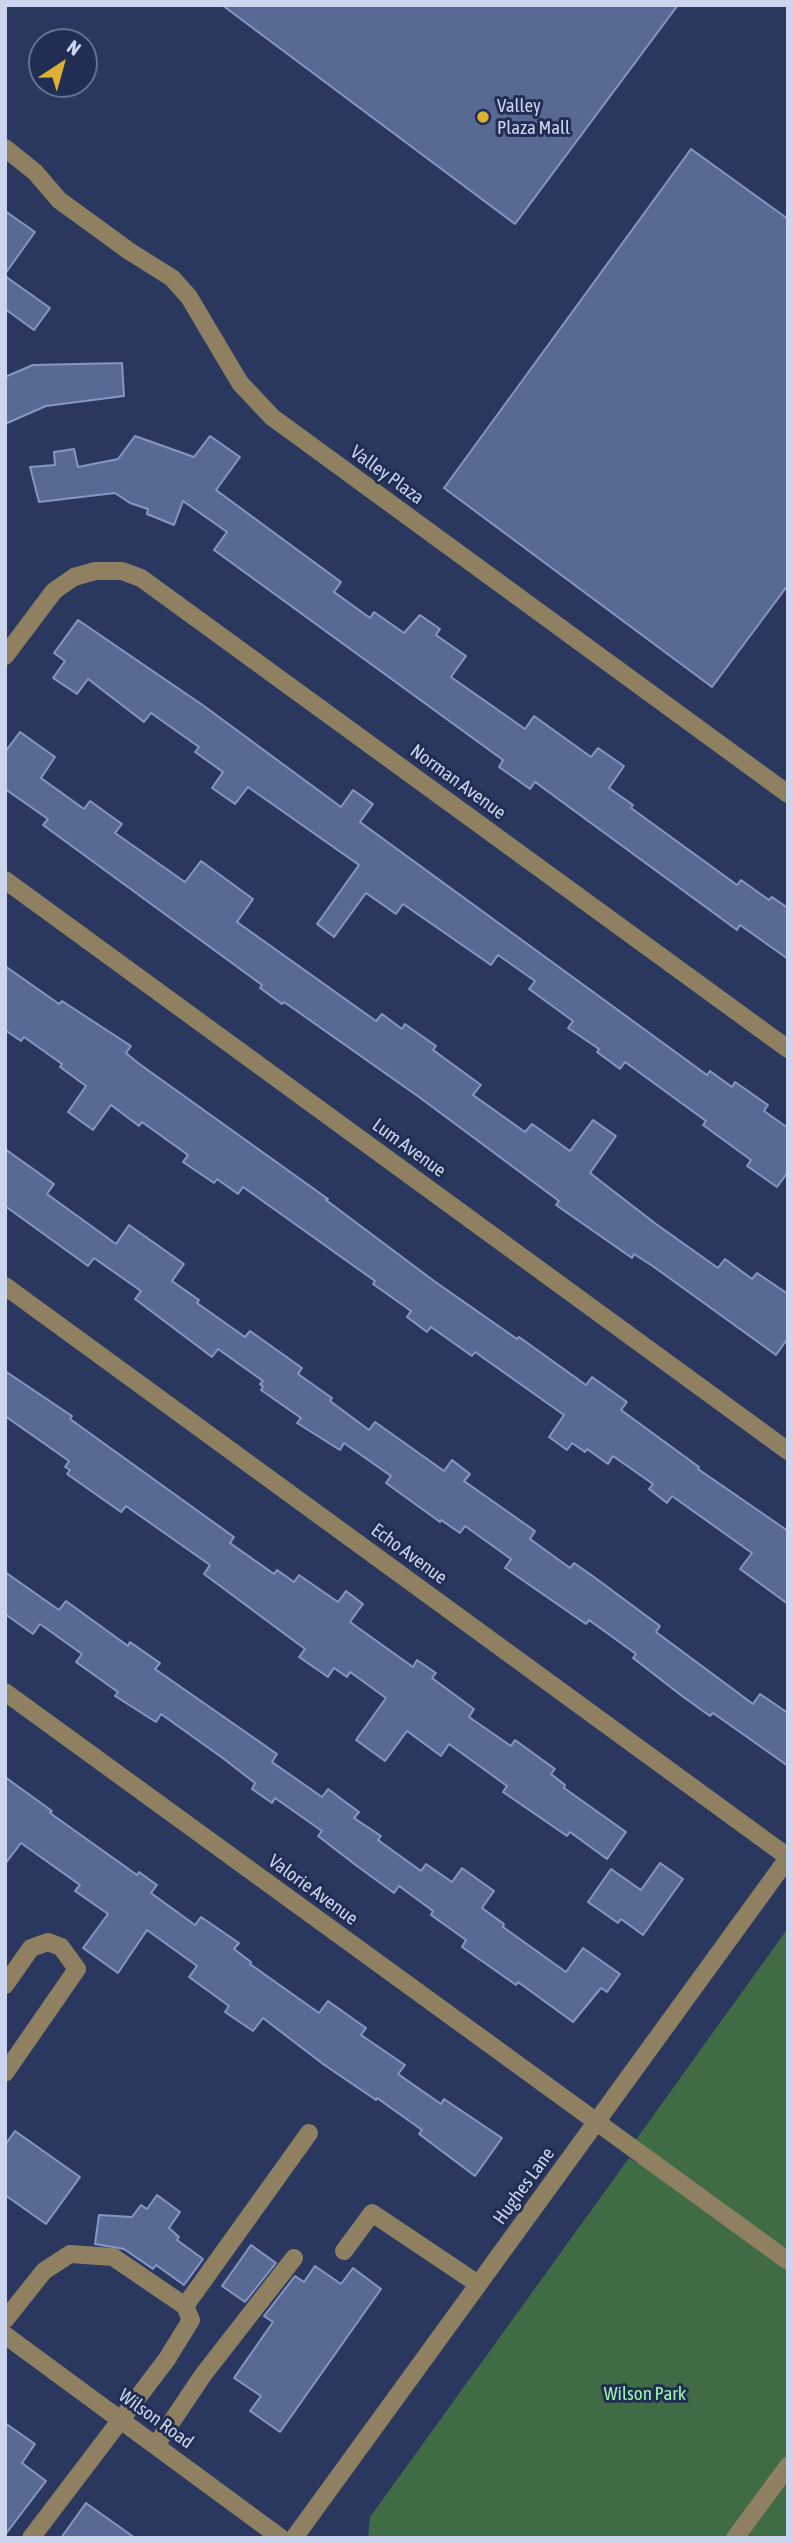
<!DOCTYPE html>
<html>
<head>
<meta charset="utf-8">
<style>
	body { margin:0 }
	#map { position:relative; width:793px; height:2543px; overflow:hidden; background:#2a385f; font-family:"Asap Condensed",sans-serif }
	canvas { display:block }
	.frame { position:absolute; inset:0; border:7px solid #cbd5ed; pointer-events:none }
	.north { position:absolute; left:28px; top:28px; width:70px; height:70px; box-sizing:border-box; background:#212e53; border:2px solid #657191; border-radius:50%; rotate:36deg; font-size:19px; font-weight:700; line-height:28px; text-align:center; color:#cbd5ed }
	.north::after { content:''; display:block; margin:auto; width:24px; height:32px; background:#deb133; clip-path:polygon(50% 0,100% 100%,50% 72%,0 100%) }
</style>
</head>
<body>
<div id="map">
<canvas width="793" height="2543"></canvas>
<div class="frame"></div>
<div class="north">N</div>
</div>
<script>
const context = document.querySelector('canvas').getContext('2d');
context.lineJoin = 'round';
function fill(path, color) {
  context.fillStyle = color;
  context.fill(path, 'evenodd');
}
function toPath(rows) {
  const path = new Path2D();
  for (const r of rows) {
    path.moveTo(r[0], r[1]);
    for (let i = 2; i < r.length; i += 2) path.lineTo(r[i], r[i + 1]);
  }
  return path;
}
function stroke(path, color, width, dash) {
  context.strokeStyle = color;
  context.lineWidth = width;
  context.lineCap = dash ? 'butt' : 'round';
  context.setLineDash(dash || []);
  context.stroke(path);
}
function write(font, color, halo, rows, align = 'center') {
  context.font = font + ' "Asap Condensed",sans-serif';
  context.lineWidth = 6;
  context.setLineDash([]);
  context.textBaseline = 'middle';
  context.strokeStyle = halo;
  context.fillStyle = color;
  for (const [text, x, y, turn = 0] of rows) {
    context.save();
    context.translate(x, y);
    context.rotate((+turn || 0) * Math.PI / 180);
    context.textAlign = isNaN(turn) ? turn : align;
    if (halo) context.strokeText(text, 0, 0);
    context.fillText(text, 0, 0);
    context.restore();
  }
}
const green = toPath([
	[788,1928,788,2538,368,2538,370,2517,629,2158,637,2163,646,2150,635,2141]
]);
const building = toPath([
	[222,5,678,5,515,224,222,5],
	[691,149,788,219,788,585,712,687,444,488,691,149],
	[5,211,35,232,5,274,5,211],
	[5,276,50,308,34,330,5,309,5,276],
	[122,363,124,396,46,406,5,424,5,377,33,365,122,363],
	[135,436,194,457,210,436,240,457,216,490,341,582,334,592,370,618,374,612,404,633,420,615,440,629,436,635,466,656,451,677,525,729,534,716,591,757,598,748,624,766,609,788,633,805,631,808,737,885,741,880,769,900,772,897,788,908,788,959,740,925,737,930,535,782,530,789,499,767,503,760,214,550,227,532,183,501,174,525,147,514,148,509,130,503,115,493,39,502,30,467,55,465,54,452,74,449,78,467,118,459,135,436],
	[78,620,204,706,341,807,353,790,373,804,360,822,707,1075,710,1071,732,1087,735,1082,768,1105,764,1111,788,1128,788,1172,777,1187,747,1166,751,1160,703,1125,706,1121,625,1062,620,1069,597,1052,599,1049,568,1028,573,1021,529,989,535,981,498,955,491,965,403,904,396,914,366,893,334,937,317,924,359,865,248,787,235,804,212,788,223,772,195,752,199,747,151,713,144,722,88,679,77,694,53,678,65,661,54,653,78,620],
	[20,732,55,757,41,778,84,809,90,801,122,824,115,833,185,882,201,861,253,899,237,922,376,1021,382,1014,402,1029,405,1024,436,1046,433,1050,481,1085,473,1095,525,1132,532,1124,570,1151,593,1120,616,1136,590,1173,656,1224,718,1268,725,1259,752,1279,757,1273,788,1294,788,1338,776,1355,654,1267,634,1254,632,1258,556,1205,559,1201,419,1097,284,1002,282,1004,260,988,262,985,43,825,48,819,5,789,5,752,20,732],
	[5,966,59,1004,62,1001,131,1046,126,1053,138,1063,328,1199,326,1200,434,1281,517,1339,519,1337,586,1385,592,1377,627,1402,621,1410,699,1467,698,1469,788,1531,788,1604,740,1569,752,1553,672,1496,667,1503,649,1489,653,1484,613,1456,608,1464,587,1449,585,1452,572,1443,567,1450,549,1437,564,1415,475,1352,472,1356,431,1327,427,1332,407,1317,411,1311,373,1284,375,1281,243,1187,238,1194,217,1179,214,1183,183,1162,188,1155,142,1122,139,1126,111,1105,93,1130,68,1112,86,1086,60,1067,62,1064,24,1037,21,1041,5,1030,5,966],
	[5,1149,54,1184,47,1194,116,1244,129,1225,184,1264,172,1281,199,1300,197,1303,245,1337,250,1331,302,1368,298,1374,332,1398,330,1401,369,1430,375,1422,444,1471,452,1460,470,1474,464,1481,535,1531,530,1539,570,1568,574,1563,594,1577,660,1626,656,1632,753,1704,760,1694,788,1713,788,1766,713,1713,710,1716,682,1696,633,1658,636,1654,589,1620,586,1624,505,1568,511,1559,465,1526,460,1533,441,1520,440,1522,386,1483,391,1476,344,1443,340,1450,297,1423,301,1418,261,1390,263,1387,260,1384,263,1381,218,1349,212,1357,135,1299,141,1291,94,1258,88,1266,5,1206,5,1149],
	[5,1371,72,1416,70,1419,234,1537,230,1543,274,1574,277,1570,294,1582,299,1575,338,1602,346,1591,363,1604,350,1622,413,1667,417,1660,436,1673,432,1678,474,1709,469,1717,511,1746,515,1740,555,1769,551,1774,565,1785,564,1788,626,1832,607,1859,570,1832,567,1836,503,1792,507,1786,449,1744,441,1756,407,1731,385,1761,356,1740,386,1698,350,1672,347,1677,334,1668,328,1677,299,1657,305,1649,204,1574,210,1565,126,1506,121,1512,67,1474,70,1470,65,1467,69,1461,5,1416,5,1371],
	[5,1572,59,1610,66,1601,128,1646,130,1642,160,1663,155,1669,277,1754,272,1762,322,1797,328,1789,359,1812,354,1818,381,1836,378,1840,421,1871,426,1864,452,1882,462,1868,494,1891,482,1908,504,1924,503,1927,566,1972,583,1948,620,1974,607,1992,601,1988,573,2022,518,1982,516,1985,462,1947,466,1940,431,1915,433,1911,399,1886,394,1893,357,1866,318,1836,322,1831,275,1798,272,1803,252,1789,255,1783,224,1759,161,1714,156,1722,115,1696,118,1692,76,1662,82,1654,40,1624,33,1634,5,1614,5,1572],
	[5,1777,52,1811,50,1813,137,1875,139,1872,157,1885,151,1893,195,1925,201,1917,239,1943,234,1949,251,1962,250,1964,319,2013,328,2001,366,2028,361,2035,405,2065,398,2074,441,2104,444,2099,502,2138,475,2176,419,2134,422,2130,377,2098,376,2100,323,2064,263,2018,253,2031,225,2012,229,2006,189,1977,197,1966,147,1930,118,1973,83,1948,108,1914,75,1891,80,1885,21,1843,5,1864,5,1777],
	[660,1863,683,1879,643,1935,621,1919,618,1923,588,1902,611,1869,641,1890,660,1863],
	[15,2131,80,2177,46,2224,5,2195,5,2145,15,2131],
	[157,2195,180,2212,169,2228,179,2237,177,2240,203,2259,184,2285,156,2265,153,2269,124,2249,95,2244,99,2215,132,2217,141,2205,147,2209,157,2195],
	[251,2245,276,2263,245,2302,222,2286,251,2245],
	[315,2266,341,2284,353,2268,381,2289,280,2432,250,2411,261,2396,234,2378,273,2322,264,2316,295,2276,304,2282,315,2266],
	[5,2423,35,2444,22,2463,46,2481,5,2535,5,2423],
	[86,2503,135,2538,61,2538,86,2503]
]);
const minor = toPath([
	[5,148,35,172,59,200,129,251,172,278,189,297,240,383,272,417,788,794],
	[5,656,54,591,74,577,95,571,122,571,141,578,788,1049],
	[5,880,788,1451],
	[5,1286,788,1857],
	[5,1692,788,2261],
	[5,1985,31,1948,48,1942,61,1947,77,1969,5,2073],
	[344,2251,372,2213,478,2284],
	[5,2320,44,2271,70,2254,113,2257,185,2306],
	[5,2335,281,2538],
	[156,2445,203,2375,294,2258],
	[31,2538,167,2359,191,2320,185,2306,309,2133],
	[294,2538,788,1858],
	[735,2538,788,2466]
]);
const markers = [
	[483,117,7,"#deb133"]
];
const poiNames = [
	["Valley",497,106],
	["Plaza Mall",497,128]
];
const streetNames = [
	["Valley Plaza",387,475,36],
	["Norman Avenue",458,782,36],
	["Lum Avenue",409,1148,36],
	["Echo Avenue",409,1554,36],
	["Valorie Avenue",313,1890,36],
	["Hughes Lane",524,2186,-54],
	["Wilson Road",156,2419,36]
];
const parkNames = [
	["Wilson Park",645,2394]
];
fill(green, '#3f6b45');
fill(building, '#586993');
stroke(building, '#8597c3', 2);
stroke(minor, '#8e8060', 18);
for (const [x, y, r, color] of markers) {
  const dot = new Path2D();
  dot.arc(x, y, r, 0, 2 * Math.PI);
  context.fillStyle = color;
  context.fill(dot);
  stroke(dot, '#212e53', 2.5);
}
write('19px', '#cbd5ed', '#212e53', poiNames, 'left');
write('19px', '#cbd5ed', '#212e53', streetNames);
write('19px', '#9df7a9', '#212e53', parkNames);
</script>
</body>
</html>
